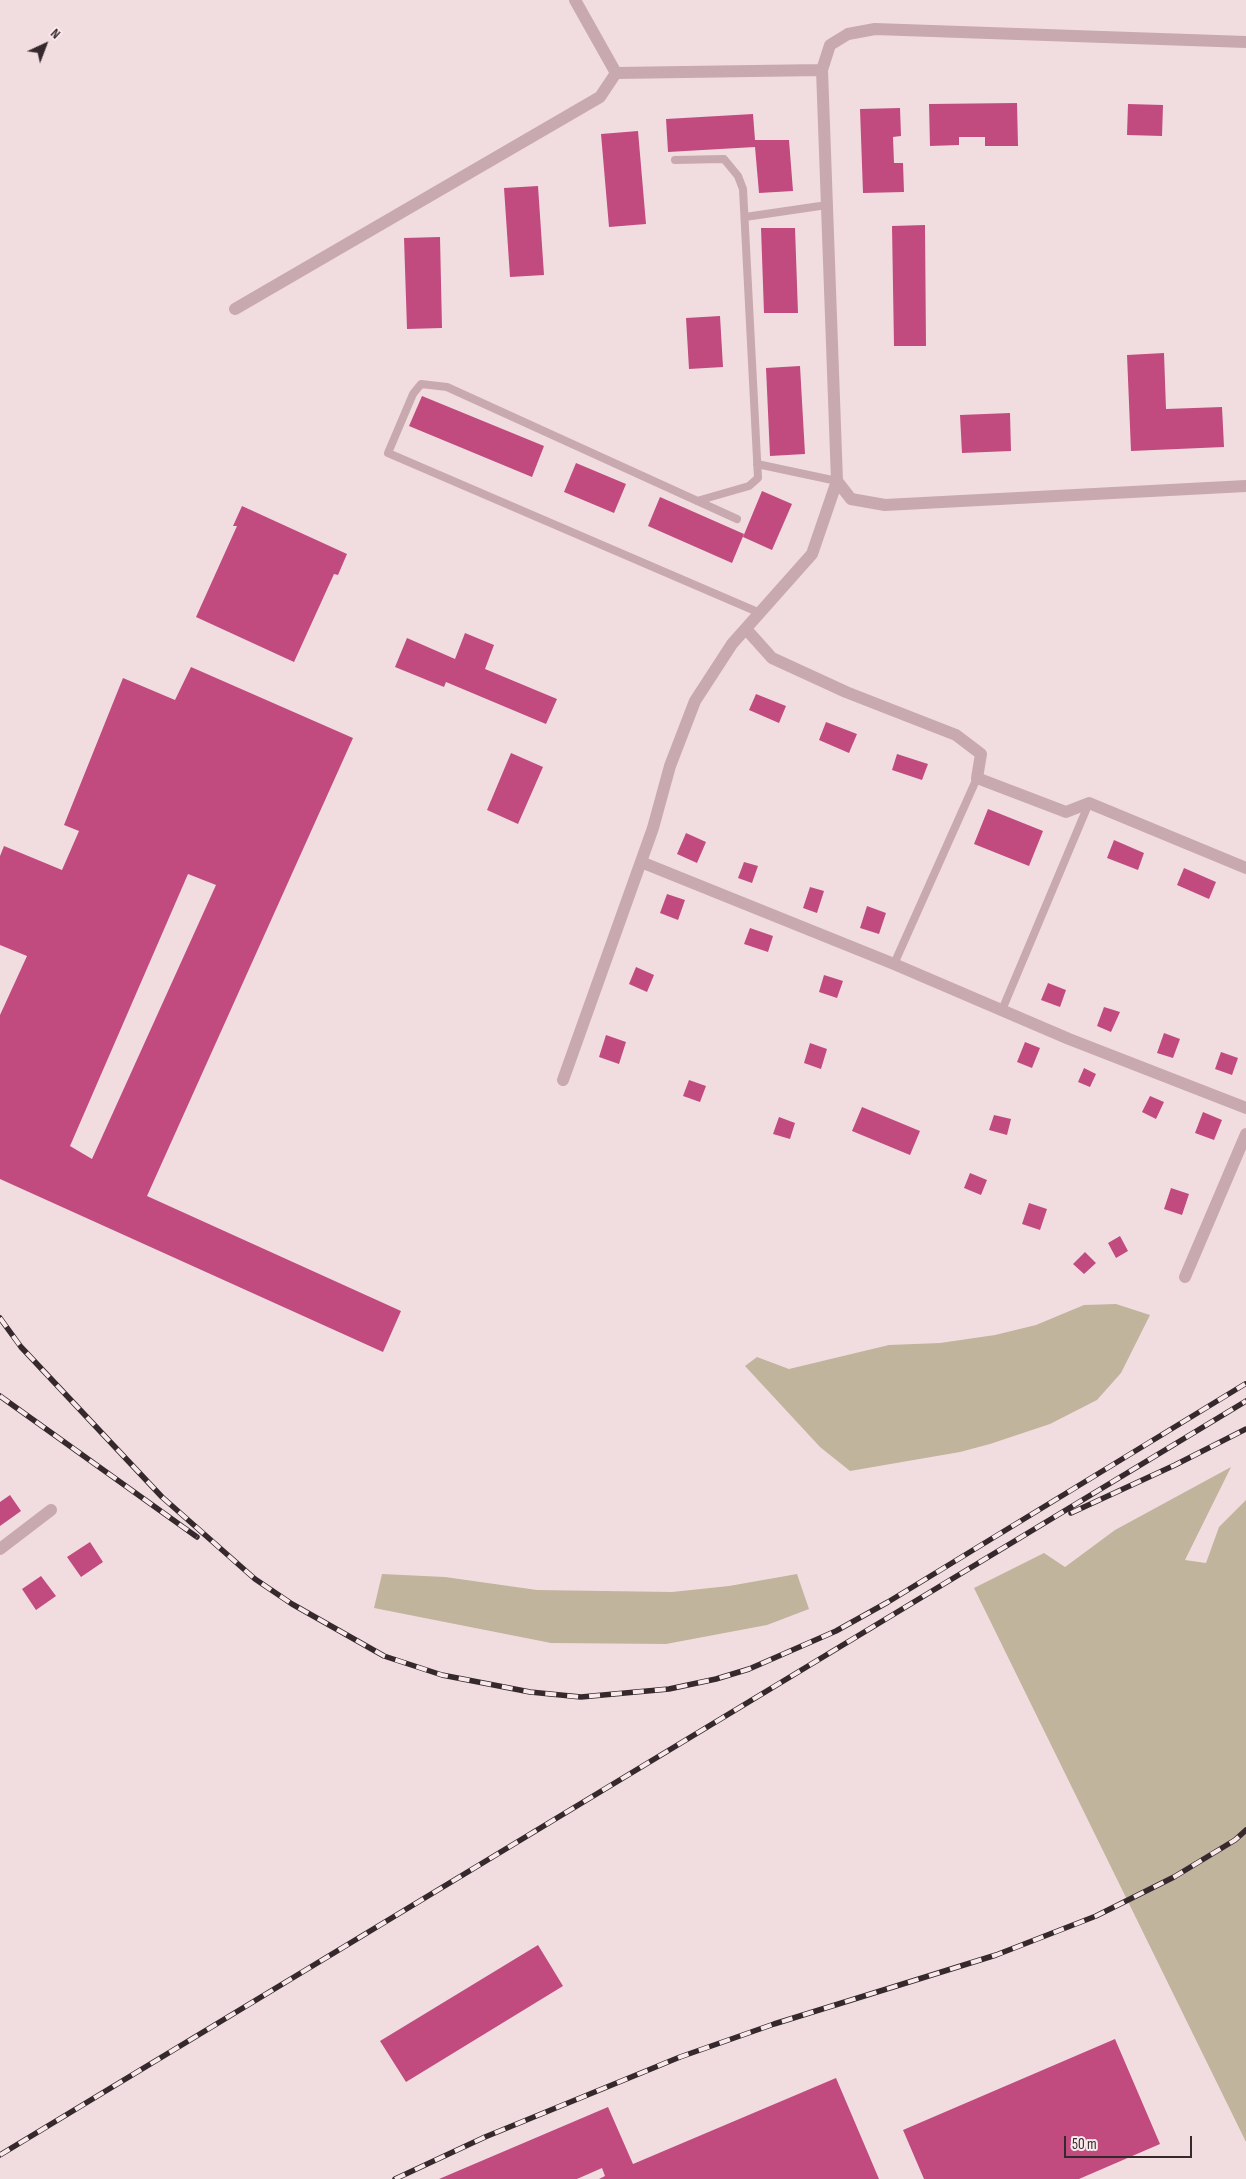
<!DOCTYPE html>
<html>
<head>
<meta charset="utf-8">
<style>
	body { margin:0 }
	#map { position:relative; width:1246px; height:2179px; overflow:hidden; background:#f1dde0; font-family:"Sofia Sans Condensed",sans-serif }
	canvas { display:block }
	.north { position:absolute; left:20px; top:20px; width:50px; height:50px; -webkit-text-stroke:4px #f9e9eb; paint-order:stroke; rotate:43deg; font-size:14px; font-weight:700; line-height:20px; text-align:center; color:#36292e }
	.north::after { content:''; display:block; margin:auto; width:18px; height:22px; background:#36292e; clip-path:polygon(50% 0,100% 100%,50% 72%,0 100%) }
	.scale { position:absolute; left:1064px; top:2136px; width:128px; height:22px; box-sizing:border-box; border:2px solid #36292e; border-top:0; padding-left:6px; font-size:15px; line-height:18px; white-space:nowrap; color:#36292e; -webkit-text-stroke:4px #f9e9eb; paint-order:stroke }
</style>
</head>
<body>
<div id="map">
<canvas width="1246" height="2179"></canvas>
<div class="north">N</div>
<div class="scale">50 m</div>
</div>
<script>
const context = document.querySelector('canvas').getContext('2d');
context.lineJoin = 'round';
function fill(path, color) {
  context.fillStyle = color;
  context.fill(path, 'evenodd');
}
function toPath(rows) {
  const path = new Path2D();
  for (const r of rows) {
    path.moveTo(r[0], r[1]);
    for (let i = 2; i < r.length; i += 2) path.lineTo(r[i], r[i + 1]);
  }
  return path;
}
function stroke(path, color, width, dash) {
  context.strokeStyle = color;
  context.lineWidth = width;
  context.lineCap = dash ? 'butt' : 'round';
  context.setLineDash(dash || []);
  context.stroke(path);
}
const green = toPath([
	[1116,1304,1150,1315,1121,1373,1097,1400,1050,1424,990,1444,960,1452,850,1471,820,1447,745,1366,757,1357,789,1369,889,1345,940,1343,995,1335,1036,1325,1084,1305],
	[1231,1467,1185,1560,1206,1563,1219,1527,1246,1500,1246,2142,974,1588,1044,1553,1065,1567,1115,1530],
	[382,1574,445,1577,537,1590,672,1592,729,1586,797,1574,809,1609,767,1625,666,1644,551,1643,374,1608]
]);
const building = toPath([
	[1017,103,1018,146,985,146,985,137,959,137,959,145,930,146,929,104],
	[1128,104,1163,105,1162,136,1127,135],
	[900,108,901,136,893,137,894,163,903,163,904,192,863,193,860,109],
	[753,114,755,140,789,140,793,191,759,193,755,147,668,152,666,119],
	[638,131,646,224,609,227,601,134],
	[538,186,544,275,510,277,504,188],
	[925,225,926,346,894,346,892,226],
	[761,228,795,228,798,313,764,313],
	[440,237,442,328,407,329,404,238],
	[720,316,723,367,689,369,686,318],
	[1164,353,1166,409,1222,407,1224,447,1131,451,1127,355],
	[800,366,805,454,770,456,766,368],
	[422,396,544,446,532,477,409,426],
	[1010,413,1011,451,962,453,960,415],
	[576,463,626,484,614,513,564,492],
	[762,491,792,504,772,550,743,537],
	[660,497,744,534,732,563,648,526],
	[242,506,347,554,338,575,334,574,294,662,196,617,237,526,233,526],
	[465,633,494,645,485,669,557,699,546,724,446,682,444,687,395,667,407,638,455,659],
	[191,667,353,738,147,1196,401,1311,383,1352,0,1179,0,1015,27,956,0,945,0,856,4,846,62,870,79,831,64,825,123,678,175,700],
	[188,874,216,885,92,1159,70,1146],
	[756,694,786,706,779,723,749,710],
	[826,722,857,734,849,753,819,740],
	[511,753,543,767,518,824,487,810],
	[897,754,928,764,922,780,892,770],
	[988,809,1043,831,1029,866,974,844],
	[686,833,706,842,697,863,677,854],
	[1114,840,1144,853,1138,870,1107,858],
	[744,862,758,866,752,883,738,878],
	[1184,868,1216,882,1209,899,1177,885],
	[810,887,824,891,817,913,803,908],
	[667,894,685,900,678,920,660,913],
	[867,906,886,913,879,934,860,928],
	[750,928,773,936,768,952,744,944],
	[636,967,654,975,647,992,629,984],
	[824,975,843,981,837,998,819,992],
	[1048,983,1066,990,1060,1007,1041,1000],
	[1104,1007,1120,1012,1111,1032,1097,1026],
	[1164,1033,1180,1039,1173,1058,1157,1053],
	[606,1035,626,1042,619,1064,599,1057],
	[1025,1042,1040,1048,1032,1068,1017,1062],
	[810,1043,827,1049,821,1069,804,1063],
	[1221,1052,1238,1058,1232,1075,1215,1069],
	[1084,1068,1096,1074,1090,1087,1078,1082],
	[689,1080,706,1086,700,1102,683,1096],
	[1150,1096,1164,1102,1156,1119,1142,1112],
	[862,1107,920,1131,910,1155,852,1131],
	[1203,1112,1222,1120,1214,1140,1195,1133],
	[994,1115,1011,1119,1007,1135,989,1130],
	[779,1117,795,1123,790,1139,773,1134],
	[970,1173,987,1180,981,1195,964,1188],
	[1171,1188,1189,1194,1182,1215,1164,1209],
	[1029,1203,1047,1209,1040,1230,1022,1224],
	[1120,1236,1128,1251,1116,1258,1108,1243],
	[1085,1252,1096,1263,1084,1274,1073,1264],
	[10,1495,21,1511,0,1526,0,1502],
	[90,1542,103,1562,81,1577,67,1557],
	[41,1576,56,1596,36,1610,22,1589],
	[538,1945,563,1986,406,2082,380,2041],
	[1115,2039,1160,2144,1079,2179,924,2179,903,2130],
	[836,2078,879,2179,599,2179,605,2176,602,2168,577,2179,439,2179,608,2107,633,2164]
]);
const lane = toPath([
	[675,160,724,159,738,176,743,189,758,478,749,486,697,501],
	[745,217,827,205],
	[757,464,837,481],
	[737,519,447,387,421,384,413,394,388,453,760,613],
	[894,964,977,778],
	[1002,1010,1089,803]
]);
const street = toPath([
	[575,0,616,73,822,70,830,45,848,34,875,29,1246,42],
	[235,309,600,97,616,73],
	[837,481,851,499,885,505,1246,486],
	[746,629,772,658,846,692,956,735,981,754,977,778,1066,812,1089,803,1246,868],
	[641,862,894,964,1069,1039,1246,1108],
	[563,1080,653,828,670,766,695,701,732,644,812,554,837,481,822,70],
	[1185,1277,1246,1134],
	[0,1549,51,1510]
]);
const rail = toPath([
	[0,1318,21,1347,162,1497,255,1579,292,1604,384,1656,442,1675,530,1692,581,1697,669,1689,716,1679,749,1669,836,1631,888,1602,1245,1384],
	[0,1396,197,1537],
	[1071,1513,1175,1465,1246,1429],
	[0,2155,1246,1401],
	[395,2179,485,2137,680,2057,774,2024,996,1955,1096,1916,1174,1877,1235,1840,1246,1830]
]);
fill(green, '#c0b49d');
fill(building, '#c14b7f');
stroke(lane, '#c9a9b0', 8);
stroke(street, '#c9a9b0', 12);
stroke(rail, '#36292e', 5.5);
stroke(rail, '#f9e9eb', 4, [11]);
</script>
</body>
</html>
